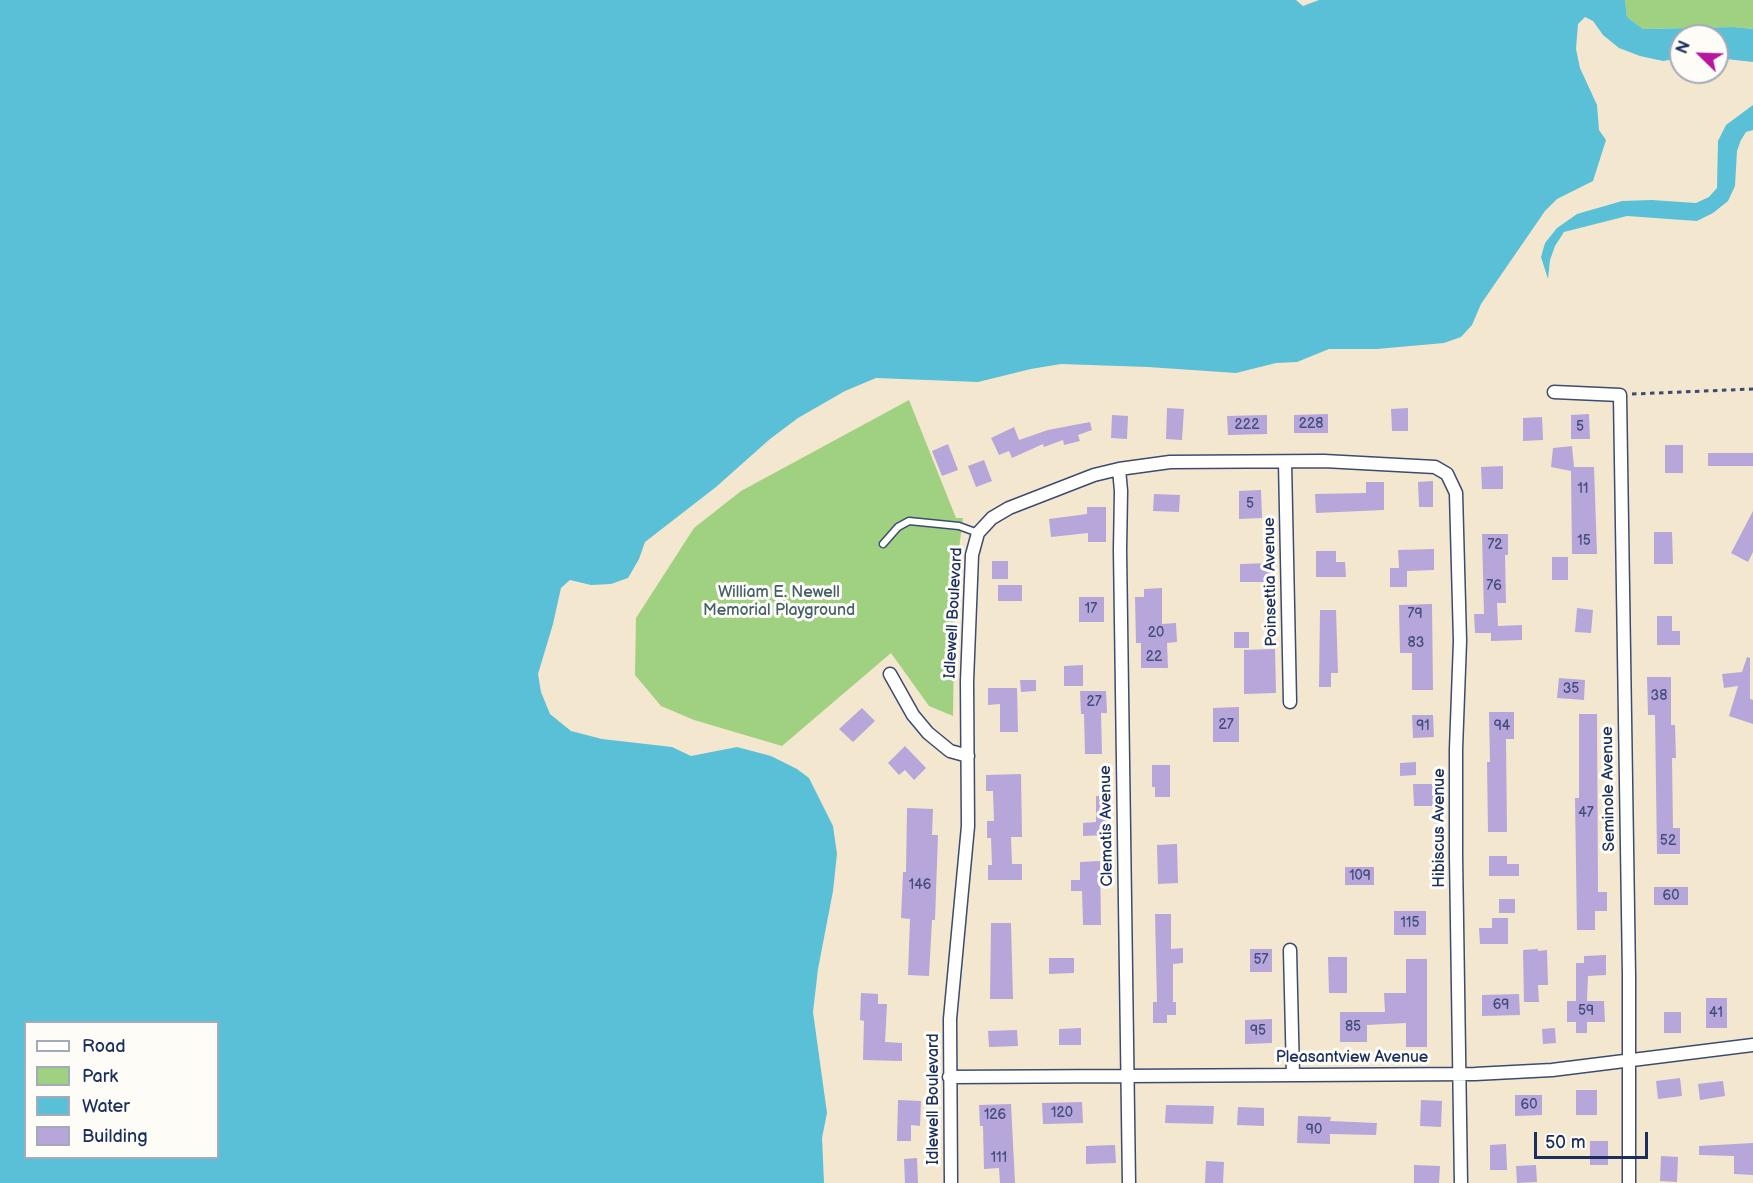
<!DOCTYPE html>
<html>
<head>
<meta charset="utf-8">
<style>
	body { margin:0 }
	#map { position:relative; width:1753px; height:1183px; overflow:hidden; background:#f4e7cf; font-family:"Balsamiq Sans",sans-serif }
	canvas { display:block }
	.legend { position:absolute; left:24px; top:1021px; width:195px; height:138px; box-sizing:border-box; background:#fdfcf7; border:2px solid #a3aaba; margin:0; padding:8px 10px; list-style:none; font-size:18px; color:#1b2f5e }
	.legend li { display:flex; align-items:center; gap:12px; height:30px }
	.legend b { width:30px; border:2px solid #a3aaba }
	.north { position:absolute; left:1669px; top:24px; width:60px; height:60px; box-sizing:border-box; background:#fdfcf7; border:2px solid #a3aaba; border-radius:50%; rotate:293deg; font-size:16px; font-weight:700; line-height:24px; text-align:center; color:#1b2f5e }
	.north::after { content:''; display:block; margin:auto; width:21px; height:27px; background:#b5179e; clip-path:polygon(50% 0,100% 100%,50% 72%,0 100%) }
	.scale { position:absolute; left:1534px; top:1132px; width:114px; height:27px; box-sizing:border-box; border:3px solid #1b2f5e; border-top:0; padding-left:8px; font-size:18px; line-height:21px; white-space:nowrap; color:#1b2f5e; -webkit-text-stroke:4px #fdfcf7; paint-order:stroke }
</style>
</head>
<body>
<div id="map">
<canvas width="1753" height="1183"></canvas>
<ul class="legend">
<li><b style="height:8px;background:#fff"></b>Road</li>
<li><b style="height:16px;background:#9fd180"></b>Park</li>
<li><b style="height:16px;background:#5ac0d7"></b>Water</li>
<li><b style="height:16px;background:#b6a6d9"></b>Building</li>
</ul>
<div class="north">N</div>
<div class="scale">50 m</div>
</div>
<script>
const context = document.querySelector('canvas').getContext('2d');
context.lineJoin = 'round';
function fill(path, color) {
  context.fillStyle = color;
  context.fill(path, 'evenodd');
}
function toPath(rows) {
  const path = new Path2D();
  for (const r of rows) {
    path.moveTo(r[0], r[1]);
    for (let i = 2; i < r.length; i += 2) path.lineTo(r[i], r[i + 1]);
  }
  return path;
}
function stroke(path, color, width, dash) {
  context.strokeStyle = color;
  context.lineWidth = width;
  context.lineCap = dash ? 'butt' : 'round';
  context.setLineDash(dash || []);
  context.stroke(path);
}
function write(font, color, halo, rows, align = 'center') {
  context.font = font + ' "Balsamiq Sans",sans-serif';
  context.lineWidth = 6;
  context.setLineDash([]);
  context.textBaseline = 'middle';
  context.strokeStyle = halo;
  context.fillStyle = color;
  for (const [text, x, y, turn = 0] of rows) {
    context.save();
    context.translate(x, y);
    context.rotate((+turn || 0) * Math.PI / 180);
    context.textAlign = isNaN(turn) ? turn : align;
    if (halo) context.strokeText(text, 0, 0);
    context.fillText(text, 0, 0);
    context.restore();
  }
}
const green = toPath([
	[1625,0,1753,0,1753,29,1734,27,1643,29,1627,17],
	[909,400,956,518,963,518,955,580,953,716,929,706,891,653,782,746,694,720,661,706,635,675,636,618,694,528,741,491]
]);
const water = toPath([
	[0,0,1296,0,1303,6,1319,0,1625,0,1627,17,1643,29,1734,27,1753,29,1753,62,1717,58,1717,36,1681,36,1681,58,1663,61,1640,56,1619,48,1603,35,1593,21,1585,17,1578,24,1576,49,1580,68,1597,105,1599,130,1606,140,1593,181,1557,199,1545,211,1481,304,1472,325,1461,337,1444,343,1377,349,1329,349,1297,362,1276,363,1236,373,1148,367,1061,364,1031,369,978,382,876,378,845,391,798,418,770,439,716,487,645,542,639,559,628,578,611,584,591,585,570,580,561,588,553,624,538,674,541,692,550,714,571,731,602,739,672,747,691,756,737,747,771,756,797,769,809,778,833,826,837,854,833,891,818,969,813,1012,827,1113,822,1138,824,1183,0,1183],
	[26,1022,218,1022,218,1158,26,1158],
	[1753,105,1753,130,1746,132,1741,140,1737,151,1735,186,1728,201,1713,213,1697,221,1627,216,1564,232,1555,246,1550,260,1548,279,1541,257,1545,243,1557,228,1577,214,1622,201,1652,200,1696,203,1709,197,1717,188,1718,141,1726,125]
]);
const building = toPath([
	[1167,408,1184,409,1182,440,1166,439],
	[1408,408,1408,431,1392,431,1391,409],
	[1328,414,1328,433,1294,433,1294,415],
	[1589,414,1590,439,1571,439,1571,415],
	[1112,415,1128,416,1127,439,1111,438],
	[1267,415,1267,434,1228,435,1227,416],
	[1542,417,1543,440,1523,441,1523,418],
	[1090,422,1092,430,1078,435,1080,441,1064,445,1063,440,1044,447,1043,444,1012,458,1009,451,999,455,991,438,1014,427,1019,440,1048,430],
	[948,444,958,470,942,476,932,451],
	[1665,445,1683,445,1683,473,1665,473],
	[1572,446,1574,467,1594,467,1597,554,1572,554,1571,471,1551,467,1553,448],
	[1708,453,1753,453,1753,466,1708,466],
	[984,460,992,481,976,487,968,466],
	[1503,466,1503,489,1482,489,1481,467],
	[1433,481,1433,507,1419,507,1418,482],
	[1366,482,1384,482,1384,510,1316,513,1315,494,1366,493],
	[1261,490,1262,518,1239,519,1239,491],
	[1154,494,1180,495,1179,512,1153,511],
	[1087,507,1106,507,1106,542,1088,542,1088,533,1051,537,1049,519,1087,514],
	[1753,511,1753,552,1748,562,1731,553],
	[1654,532,1672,532,1673,564,1654,564],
	[1482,534,1508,534,1508,555,1505,555,1506,603,1497,603,1498,626,1522,625,1522,640,1491,641,1491,633,1475,633,1474,614,1484,614],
	[1434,549,1434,570,1407,571,1407,587,1390,587,1390,568,1399,568,1398,550],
	[1316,551,1336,551,1336,562,1345,562,1346,577,1316,577],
	[1552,557,1568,557,1568,580,1552,580],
	[992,561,1008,561,1008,579,992,579],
	[1274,563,1274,582,1240,582,1240,564],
	[998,585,1022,585,1022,601,998,601],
	[1162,588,1162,624,1176,623,1177,642,1167,643,1168,668,1141,668,1141,643,1136,643,1135,597,1144,597,1144,589],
	[1079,597,1104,597,1104,622,1079,622],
	[1432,604,1433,690,1412,690,1412,653,1400,653,1399,605],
	[1577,608,1593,610,1591,633,1575,632],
	[1320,610,1336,610,1338,673,1331,673,1331,687,1319,687],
	[1657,616,1672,616,1672,631,1680,631,1680,645,1657,645],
	[1234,632,1249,632,1249,648,1234,648],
	[1275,649,1276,693,1244,694,1244,650],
	[1747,657,1750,658,1750,699,1753,700,1753,724,1729,716,1738,686,1724,688,1722,674,1742,672],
	[1083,665,1083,686,1064,686,1064,666],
	[1647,677,1671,677,1671,725,1675,725,1676,758,1672,758,1673,828,1680,828,1680,854,1657,854,1655,715,1648,715],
	[1559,678,1585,680,1584,700,1557,698],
	[1020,680,1036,680,1036,691,1021,692],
	[988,688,1017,688,1018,732,1000,732,1000,704,988,705],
	[1080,691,1106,691,1107,713,1101,713,1102,754,1085,754,1084,714,1081,714],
	[1239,707,1239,742,1213,742,1213,708],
	[862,708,875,721,853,742,839,729],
	[1489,712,1514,712,1514,739,1506,739,1507,832,1488,832,1487,762,1490,762],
	[1579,714,1597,714,1598,892,1607,892,1607,911,1595,911,1595,930,1577,930,1575,798,1579,798],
	[1412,715,1433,715,1434,737,1413,738],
	[905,746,926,768,914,780,905,770,899,775,888,763],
	[1416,762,1416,775,1400,776,1400,763],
	[1152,765,1170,765,1170,797,1155,797,1155,787,1152,787],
	[1021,774,1022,837,1011,837,1012,864,1022,864,1022,880,988,880,988,865,992,865,991,838,987,838,987,821,994,821,993,791,986,791,986,775],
	[1413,784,1434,784,1435,806,1414,806],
	[1096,796,1107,796,1108,835,1083,836,1083,823,1096,822],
	[907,808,933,809,932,835,938,835,935,920,932,920,929,976,908,975,910,919,901,918,903,872,906,872],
	[1177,844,1178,883,1158,884,1157,845],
	[1489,856,1507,856,1507,864,1519,864,1519,876,1489,876],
	[1100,861,1101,925,1083,925,1082,891,1071,891,1071,880,1080,880,1080,862],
	[1345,867,1374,867,1374,885,1345,885],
	[1654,887,1688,887,1688,905,1654,905],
	[1499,899,1515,899,1515,913,1499,913],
	[1394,911,1426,911,1426,935,1394,935],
	[1155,914,1171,914,1171,949,1183,948,1183,963,1173,964,1173,1002,1176,1002,1176,1015,1167,1015,1167,1023,1153,1023,1153,1002,1157,1002],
	[1492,918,1508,918,1508,944,1480,944,1479,928,1492,928],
	[991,923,1011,923,1013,999,990,999],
	[1250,949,1272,949,1272,972,1250,972],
	[1538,949,1538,951,1547,950,1548,985,1538,985,1539,1002,1524,1002,1523,950],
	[1606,955,1606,975,1588,976,1587,1001,1604,1001,1605,1022,1587,1022,1587,1033,1576,1033,1576,1022,1567,1022,1567,1001,1576,1001,1576,963,1584,963,1584,956],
	[1328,957,1347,957,1347,993,1329,993],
	[1049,958,1074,958,1074,973,1049,974],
	[1406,959,1427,959,1427,1047,1406,1047,1406,1023,1367,1025,1367,1042,1340,1042,1340,1012,1385,1012,1384,993,1406,993],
	[861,993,878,994,878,1004,887,1004,885,1042,902,1043,902,1061,863,1060,864,1021,860,1020],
	[1519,994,1520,1015,1482,1016,1482,995],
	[1706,998,1727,998,1727,1028,1706,1028],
	[1664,1012,1681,1012,1681,1033,1664,1033],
	[1272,1019,1272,1043,1245,1044,1245,1020],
	[1081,1028,1081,1045,1059,1045,1059,1029],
	[1555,1028,1556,1043,1543,1044,1542,1029],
	[1017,1030,1018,1046,989,1047,988,1031],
	[1680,1078,1682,1096,1658,1099,1656,1081],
	[1723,1081,1725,1096,1700,1100,1698,1084],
	[1576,1090,1597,1090,1597,1115,1576,1115],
	[1515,1095,1542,1095,1542,1115,1515,1116],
	[898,1100,921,1101,920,1126,911,1125,911,1141,897,1141],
	[1421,1100,1442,1101,1441,1127,1420,1126],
	[1082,1102,1083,1123,1043,1124,1042,1103],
	[1011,1104,1015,1183,1000,1183,999,1168,984,1169,983,1126,980,1126,979,1105],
	[1166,1105,1214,1106,1213,1124,1165,1123],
	[1238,1107,1264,1108,1264,1126,1237,1125],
	[1298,1116,1331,1117,1330,1121,1377,1123,1376,1135,1330,1134,1330,1144,1297,1143],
	[1590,1141,1608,1141,1608,1165,1590,1165],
	[1753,1143,1753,1175,1734,1174,1734,1156,1699,1155,1699,1146],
	[1506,1144,1507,1170,1490,1170,1490,1145],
	[1115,1145,1116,1163,1086,1164,1086,1146],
	[1661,1156,1678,1157,1677,1182,1660,1181],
	[917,1158,918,1183,905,1183,904,1159],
	[1206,1161,1224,1162,1223,1183,1205,1183],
	[1414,1165,1440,1166,1439,1183,1414,1183],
	[1536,1165,1537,1182,1517,1183,1516,1166]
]);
const path = toPath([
	[1632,394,1753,389]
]);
const service = toPath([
	[883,544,898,527,909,521,959,526,978,533]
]);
const minor = toPath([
	[1554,392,1620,395,1629,975,1629,1183],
	[1285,462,1290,702],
	[1119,469,1121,491,1120,550,1129,1183],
	[890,674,913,715,928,733,950,751,968,756],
	[1290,950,1293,1075],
	[949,1077,1475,1074,1552,1070,1753,1045],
	[951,1183,950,1019,968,826,967,681,972,555,978,533,992,518,1009,508,1094,475,1119,469,1170,462,1324,461,1435,467,1447,474,1456,493,1460,641,1456,749,1456,856,1461,1183]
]);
const numberNames = [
	["228",1311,424],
	["222",1247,425],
	["5",1580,427],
	["11",1583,489],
	["5",1250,504],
	["15",1584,541],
	["72",1495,545],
	["76",1494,586],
	["17",1091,609],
	["79",1415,614],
	["20",1156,633],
	["83",1416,643],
	["22",1154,657],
	["35",1571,689],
	["38",1659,696],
	["27",1094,702],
	["27",1226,725],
	["91",1423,726],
	["94",1502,726],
	["47",1586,813],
	["52",1668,841],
	["109",1360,876],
	["146",920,885],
	["60",1671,896],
	["115",1410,923],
	["57",1261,960],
	["69",1501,1005],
	["59",1586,1011],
	["41",1716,1013],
	["85",1353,1027],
	["95",1258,1031],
	["60",1529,1105],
	["120",1062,1113],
	["126",995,1115],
	["90",1314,1130],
	["111",999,1158]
];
const streetNames = [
	["Poinsettia Avenue",1271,582,-91],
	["Idlewell Boulevard",954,613,-87],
	["Seminole Avenue",1609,789,-91],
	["Clematis Avenue",1107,826,-91],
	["Hibiscus Avenue",1440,828,-90],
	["Pleasantview Avenue",1352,1058],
	["Idlewell Boulevard",934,1099,-90]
];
const parkNames = [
	["William E. Newell",779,593],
	["Memorial Playground",779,611]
];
fill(green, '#9fd180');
fill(water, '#5ac0d7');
fill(building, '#b6a6d9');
stroke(service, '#3c4b6f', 9);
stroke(minor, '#3c4b6f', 15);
stroke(path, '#3c4b6f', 3, [4.5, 4.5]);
stroke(service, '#fff', 6);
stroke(minor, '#fff', 12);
write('14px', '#424d7d', null, numberNames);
write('16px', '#1b2f5e', '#fdfcf7', streetNames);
write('16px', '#436068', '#fdfcf7', parkNames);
</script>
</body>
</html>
